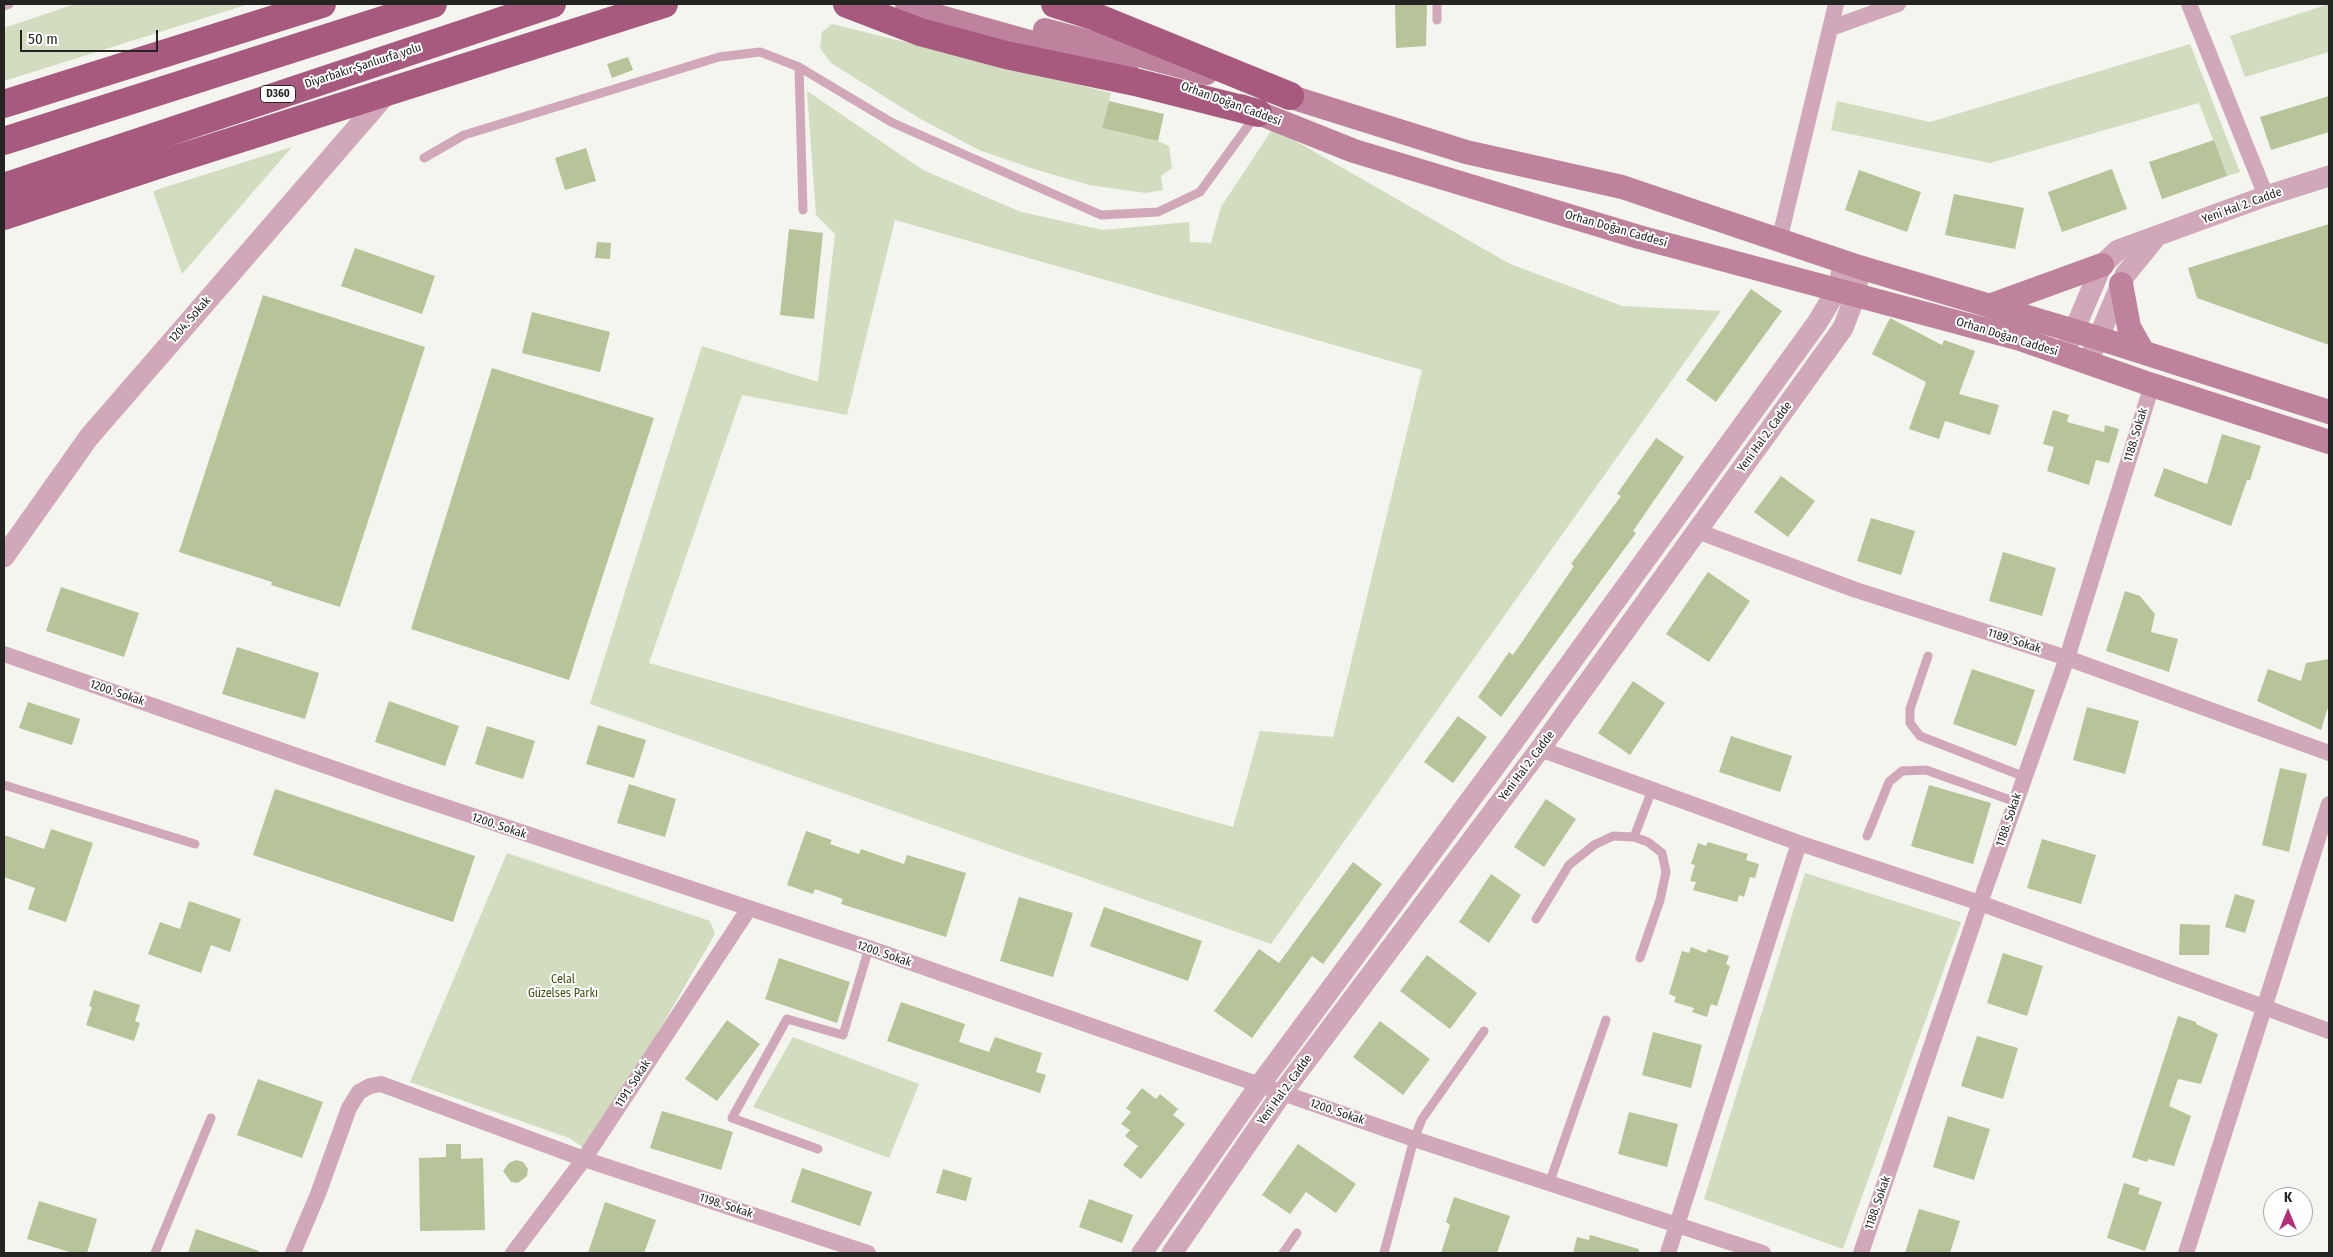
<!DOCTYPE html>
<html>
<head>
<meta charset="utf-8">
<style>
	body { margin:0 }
	#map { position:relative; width:2333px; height:1257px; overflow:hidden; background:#f3f5ee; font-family:"Fira Sans Condensed",sans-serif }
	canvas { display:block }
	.frame { position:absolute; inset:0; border:5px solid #242422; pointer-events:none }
	.north { position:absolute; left:2263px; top:1187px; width:50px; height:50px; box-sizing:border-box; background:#fff; border:1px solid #a7a7a7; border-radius:50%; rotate:0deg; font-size:14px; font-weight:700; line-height:20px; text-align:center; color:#242422 }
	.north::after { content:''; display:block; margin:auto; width:18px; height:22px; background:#b32f77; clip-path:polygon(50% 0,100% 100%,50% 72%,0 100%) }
	.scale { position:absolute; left:20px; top:30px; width:138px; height:22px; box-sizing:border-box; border:2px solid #242422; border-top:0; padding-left:6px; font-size:15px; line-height:18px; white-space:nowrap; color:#242422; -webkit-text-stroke:4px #fff; paint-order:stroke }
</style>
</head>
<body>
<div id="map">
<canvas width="2333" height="1257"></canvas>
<div class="frame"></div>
<div class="north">K</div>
<div class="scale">50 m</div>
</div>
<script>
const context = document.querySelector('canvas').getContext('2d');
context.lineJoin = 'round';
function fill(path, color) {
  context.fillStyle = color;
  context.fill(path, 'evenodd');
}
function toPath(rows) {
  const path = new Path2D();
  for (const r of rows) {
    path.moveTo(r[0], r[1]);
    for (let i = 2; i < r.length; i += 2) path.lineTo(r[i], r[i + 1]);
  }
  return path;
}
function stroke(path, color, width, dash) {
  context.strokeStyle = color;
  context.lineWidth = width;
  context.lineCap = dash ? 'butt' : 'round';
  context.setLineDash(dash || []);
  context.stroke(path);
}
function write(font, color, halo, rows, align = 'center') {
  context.font = font + ' "Fira Sans Condensed",sans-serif';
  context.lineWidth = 4;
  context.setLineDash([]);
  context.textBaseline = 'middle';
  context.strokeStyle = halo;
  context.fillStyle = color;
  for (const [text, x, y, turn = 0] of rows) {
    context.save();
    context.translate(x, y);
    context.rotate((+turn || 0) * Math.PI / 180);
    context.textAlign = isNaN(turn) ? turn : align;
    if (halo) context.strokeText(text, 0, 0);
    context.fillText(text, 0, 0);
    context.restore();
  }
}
const green = toPath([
	[75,4,249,4,4,81,4,28],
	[2329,4,2329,52,2245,77,2230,36],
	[832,24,1111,93,1102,128,1158,141,1169,146,1172,168,1161,176,1163,190,1146,193,1089,185,1034,169,979,150,917,117,831,63,820,48,822,32],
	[2190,44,2240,172,2227,176,2199,103,1990,163,1831,130,1837,101,1930,122],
	[807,91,923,170,1021,212,1103,230,1189,222,1190,242,1211,243,1221,207,1273,128,1510,264,1622,306,1721,311,1271,944,590,704,702,346,818,382,835,234,816,215],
	[895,220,1422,370,1333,737,1260,731,1233,827,649,663,742,395,847,415],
	[292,147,182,274,153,191],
	[507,853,710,921,715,934,589,1151,569,1138,410,1082],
	[1805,873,1961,922,1843,1249,1704,1199],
	[793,1037,919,1084,889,1158,753,1107]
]);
const building = toPath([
	[1395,4,1427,4,1426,46,1396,48],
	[628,57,633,70,612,78,607,64],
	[2329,96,2329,132,2271,150,2260,117],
	[1109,101,1164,114,1158,141,1102,128],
	[2214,140,2227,176,2162,199,2149,162],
	[586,148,596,181,565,190,555,158],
	[2112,169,2127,209,2062,232,2048,192],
	[1859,170,1921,192,1907,232,1845,210],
	[1954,194,2024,208,2015,249,1945,235],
	[2329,224,2329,345,2197,298,2188,268],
	[789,229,823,233,814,319,780,315],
	[597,242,611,243,610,259,595,258],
	[355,248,435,276,422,314,341,286],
	[1751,289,1782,311,1716,402,1686,380],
	[263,295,425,347,340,607,271,585,272,582,179,552],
	[532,312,610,332,600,372,522,353],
	[1890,318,1942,345,1944,340,1975,351,1959,394,1999,405,1990,435,1945,421,1939,439,1909,429,1926,382,1872,354],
	[492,368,654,418,569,680,411,629],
	[2053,410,2069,415,2067,422,2104,432,2105,425,2119,429,2109,463,2096,460,2089,485,2047,471,2054,447,2043,444],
	[2222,434,2261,446,2250,480,2247,480,2231,526,2154,496,2164,468,2207,484],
	[1656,438,1684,457,1633,531,1636,533,1501,717,1478,697,1509,652,1513,655,1574,566,1571,564,1621,496,1617,494],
	[1781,476,1815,501,1788,537,1754,512],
	[1871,518,1915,531,1901,575,1857,561],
	[2003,552,2056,568,2042,616,1989,601],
	[1708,572,1750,601,1709,662,1666,634],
	[61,587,139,613,124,657,46,631],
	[2125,591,2140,596,2155,614,2151,632,2178,639,2169,672,2106,651],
	[237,647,319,673,305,719,222,694],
	[2329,659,2329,704,2321,730,2257,701,2268,669,2301,681,2306,663],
	[1972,669,2035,690,2016,746,1953,724],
	[1633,681,1665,703,1630,755,1598,733],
	[389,701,459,726,445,766,375,742],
	[28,702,80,719,72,745,19,728],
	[2087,707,2139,721,2125,774,2073,760],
	[1458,716,1487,737,1453,783,1424,762],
	[598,725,646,740,634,778,586,764],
	[487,726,535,741,523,779,475,764],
	[1731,736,1792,756,1780,792,1719,772],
	[2280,768,2307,774,2289,852,2262,845],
	[629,784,676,799,665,837,617,823],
	[1929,785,1991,803,1973,864,1911,846],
	[275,789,475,856,453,922,253,855],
	[1546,799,1576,819,1544,867,1514,847],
	[51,829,93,843,66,922,28,909,35,888,4,877,4,835,44,849],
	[806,831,832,840,830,844,859,854,861,849,904,864,907,855,966,873,946,937,841,904,843,899,815,889,813,894,787,885],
	[2042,839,2096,855,2081,904,2027,888],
	[1708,842,1748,854,1746,860,1759,864,1755,878,1750,877,1744,897,1739,895,1737,902,1693,890,1696,882,1690,881,1695,865,1691,864,1698,843,1706,846],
	[1353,862,1382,884,1323,964,1312,956,1252,1038,1214,1011,1259,949,1279,963],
	[1491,874,1521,895,1489,943,1459,922],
	[2235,894,2255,900,2245,933,2225,927],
	[1019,897,1073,913,1053,977,1000,961],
	[189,901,241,919,230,952,211,945,201,973,148,954,160,922,180,929],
	[1104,907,1202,941,1188,981,1090,946],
	[2180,924,2210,925,2209,955,2179,955],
	[1691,947,1706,953,1708,949,1729,956,1726,964,1730,966,1717,1006,1711,1004,1707,1017,1692,1012,1694,1008,1674,1002,1676,997,1669,994,1682,951,1689,953],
	[2003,953,2043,966,2027,1016,1987,1003],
	[1427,955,1477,993,1450,1029,1400,991],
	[779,958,850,982,837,1023,765,999],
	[94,990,140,1005,135,1021,140,1023,134,1041,86,1025,92,1007,89,1006],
	[901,1002,965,1024,959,1042,989,1052,995,1037,1042,1053,1036,1072,1046,1075,1040,1093,887,1041],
	[2178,1016,2196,1022,2196,1024,2218,1034,2201,1084,2178,1079,2169,1106,2191,1116,2174,1166,2148,1159,2147,1162,2132,1157],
	[727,1020,760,1044,717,1101,685,1079],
	[1380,1021,1430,1059,1403,1095,1353,1057],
	[1653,1032,1702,1045,1691,1088,1642,1075],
	[1977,1036,2018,1048,2003,1099,1961,1086],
	[258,1079,323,1102,302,1158,237,1135],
	[1142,1088,1156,1099,1160,1094,1178,1109,1173,1115,1185,1124,1141,1179,1123,1165,1138,1146,1125,1136,1130,1130,1121,1124,1131,1112,1126,1108],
	[662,1111,733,1132,721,1170,650,1148],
	[1629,1112,1678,1124,1667,1167,1618,1154],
	[1948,1116,1990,1129,1974,1180,1933,1167],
	[446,1144,461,1144,461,1159,483,1158,485,1230,420,1231,419,1158,446,1157],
	[1298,1144,1356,1184,1336,1213,1306,1192,1290,1214,1262,1195],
	[516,1160,523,1162,528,1169,527,1176,518,1183,511,1182,503,1171,509,1163],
	[802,1168,872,1192,860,1226,791,1202],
	[943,1169,972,1178,966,1201,936,1193],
	[2124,1183,2140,1188,2138,1194,2162,1202,2145,1251,2107,1238],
	[1454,1197,1510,1216,1497,1253,1441,1253,1450,1225,1446,1222],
	[1089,1199,1133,1215,1122,1243,1079,1227],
	[39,1201,97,1219,87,1253,73,1253,27,1239],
	[605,1202,656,1220,644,1253,588,1253],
	[1919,1209,1960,1221,1950,1253,1905,1253],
	[196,1229,259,1251,259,1253,188,1253],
	[1590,1235,1639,1249,1639,1253,1573,1253,1577,1237,1589,1240]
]);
const service = toPath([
	[4,6,9,4],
	[1437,20,1437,4],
	[799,67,803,210],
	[424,158,464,135,719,57,760,52,799,67,891,122,1101,215,1158,212,1200,192,1256,115],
	[1928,656,1910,709,1910,723,1920,736,2025,777],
	[4,785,195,844],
	[1867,836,1889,782,1902,771,1926,770,2016,802],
	[1634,837,1652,790],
	[1536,919,1569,865,1594,845,1613,836,1634,837,1648,842,1662,853,1666,872,1660,900,1640,958],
	[818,1149,732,1118,787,1019,843,1035,869,948],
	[1549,1184,1606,1020],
	[155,1253,211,1118],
	[1283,1253,1297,1233],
	[1384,1253,1414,1139,1422,1119,1484,1031]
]);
const minor = toPath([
	[2189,4,2266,196],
	[1831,28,1898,4],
	[1779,241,1836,4],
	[1697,531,1853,589,2067,658,2329,753],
	[4,654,401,792,869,948,1414,1139,1763,1253],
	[1540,749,1799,843,1980,903,2329,1031],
	[293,1253,318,1194,349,1108,359,1092,370,1086,381,1084,584,1159,868,1253],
	[513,1253,584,1159,748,910],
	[1668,1253,1799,843],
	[1861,1253,1980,903,2067,658,2152,385],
	[2186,1253,2329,804]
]);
const tertiary = toPath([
	[2064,354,2102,265,2118,250,2266,196,2329,176],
	[2088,362,2125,275,2156,237],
	[4,557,89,437,388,92],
	[1142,1253,1259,1086,1519,734,1817,323,1838,288,1844,262],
	[1172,1253,1282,1093,1540,749,1843,328,1856,294,1859,267]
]);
const secondary = toPath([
	[907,4,937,16,1126,69],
	[1045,30,1206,73],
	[1272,91,1466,152,1622,187,1859,267,2098,338,2329,412],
	[1241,106,1354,151,1639,237,2020,339,2152,385,2329,442],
	[2121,284,2129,327,2143,352],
	[1989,306,2102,265]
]);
const trunk = toPath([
	[847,4,920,32,1006,55,1135,82,1258,113],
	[1055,4,1096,17,1290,96],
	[4,104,322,4],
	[4,141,433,4],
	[4,187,552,4],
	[4,216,170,161,664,4]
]);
const shields = [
	[278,94,35]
];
const shieldNames = [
	["D360",278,94]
];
const streetNames = [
	["Diyarbakır-Şanlıurfa yolu",363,66,-18],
	["Orhan Doğan Caddesi",1231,104,20],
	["Yeni Hal 2. Cadde",2242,206,-20],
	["Orhan Doğan Caddesi",1616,229,16],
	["1204. Sokak",190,320,-49],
	["Orhan Doğan Caddesi",2007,337,17],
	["1188. Sokak",2136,435,-73],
	["Yeni Hal 2. Cadde",1765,437,-54],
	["1189. Sokak",2014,641,18],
	["1200. Sokak",117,693,19],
	["Yeni Hal 2. Cadde",1527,766,-53],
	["1188. Sokak",2009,820,-71],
	["1200. Sokak",499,826,19],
	["1200. Sokak",884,954,19],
	["1191. Sokak",633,1084,-57],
	["Yeni Hal 2. Cadde",1285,1090,-54],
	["1200. Sokak",1337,1112,19],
	["1188. Sokak",1878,1203,-71],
	["1198. Sokak",726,1206,18]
];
const parkNames = [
	["Celal",563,980],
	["Güzelses Parkı",563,994]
];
fill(green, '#d2dcbf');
fill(building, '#b7c49a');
stroke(service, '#d1a8b9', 9);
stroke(minor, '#d1a8b9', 16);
stroke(tertiary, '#d1a8b9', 21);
stroke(secondary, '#be829c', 24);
stroke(trunk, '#a75a7e', 28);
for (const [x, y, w] of shields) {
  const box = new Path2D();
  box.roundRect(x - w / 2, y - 8.5, w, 17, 4);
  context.fillStyle = '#fff';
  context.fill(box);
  stroke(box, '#242422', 1);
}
write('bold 11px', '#242422', null, shieldNames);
write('12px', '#242422', '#fff', streetNames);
write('12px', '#425111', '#fff', parkNames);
</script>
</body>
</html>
